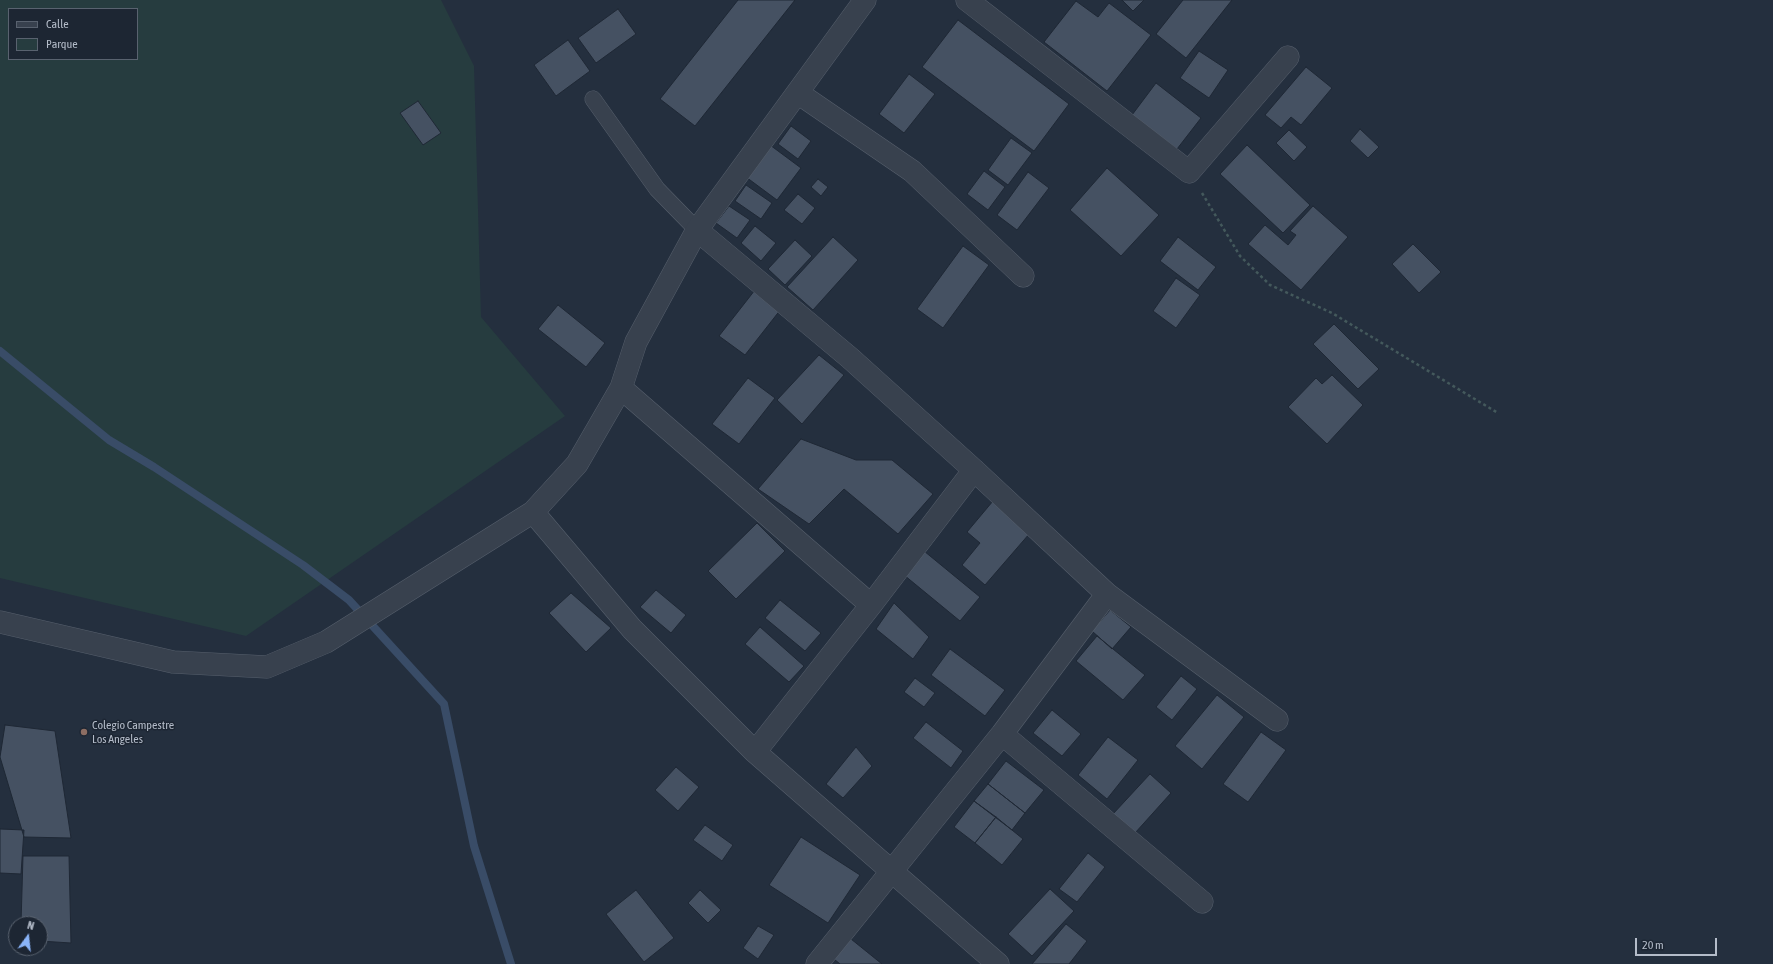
<!DOCTYPE html>
<html>
<head>
<meta charset="utf-8">
<style>
	body { margin:0 }
	#map { position:relative; width:1773px; height:964px; overflow:hidden; background:#242f3e; font-family:"Asap Condensed",sans-serif }
	canvas { display:block }
	.legend { position:absolute; left:8px; top:8px; width:130px; height:52px; box-sizing:border-box; background:#1d2633; border:1px solid #59626f; margin:0; padding:5px 7px; list-style:none; font-size:12px; color:#b4bcc9 }
	.legend li { display:flex; align-items:center; gap:8px; height:20px }
	.legend b { width:20px; border:1px solid #59626f }
	.north { position:absolute; left:8px; top:916px; width:40px; height:40px; box-sizing:border-box; background:#1d2633; border:1px solid #59626f; border-radius:50%; rotate:15deg; font-size:11px; font-weight:700; line-height:16px; text-align:center; color:#b4bcc9 }
	.north::after { content:''; display:block; margin:auto; width:14px; height:18px; background:#8ab4f8; clip-path:polygon(50% 0,100% 100%,50% 72%,0 100%) }
	.scale { position:absolute; left:1635px; top:938px; width:82px; height:18px; box-sizing:border-box; border:2px solid #b4bcc9; border-top:0; padding-left:5px; font-size:12px; line-height:14px; white-space:nowrap; color:#b4bcc9; -webkit-text-stroke:3px #1d2633; paint-order:stroke }
</style>
</head>
<body>
<div id="map">
<canvas width="1773" height="964"></canvas>
<ul class="legend">
<li><b style="height:5px;background:#38414e"></b>Calle</li>
<li><b style="height:11px;background:#263c3f"></b>Parque</li>
</ul>
<div class="north">N</div>
<div class="scale">20 m</div>
</div>
<script>
const context = document.querySelector('canvas').getContext('2d');
context.lineJoin = 'round';
function fill(path, color) {
  context.fillStyle = color;
  context.fill(path, 'evenodd');
}
function toPath(rows) {
  const path = new Path2D();
  for (const r of rows) {
    path.moveTo(r[0], r[1]);
    for (let i = 2; i < r.length; i += 2) path.lineTo(r[i], r[i + 1]);
  }
  return path;
}
function stroke(path, color, width, dash) {
  context.strokeStyle = color;
  context.lineWidth = width;
  context.lineCap = dash ? 'butt' : 'round';
  context.setLineDash(dash || []);
  context.stroke(path);
}
function write(font, color, halo, rows, align = 'center') {
  context.font = font + ' "Asap Condensed",sans-serif';
  context.lineWidth = 3;
  context.setLineDash([]);
  context.textBaseline = 'middle';
  context.strokeStyle = halo;
  context.fillStyle = color;
  for (const [text, x, y, turn = 0] of rows) {
    context.save();
    context.translate(x, y);
    context.rotate((+turn || 0) * Math.PI / 180);
    context.textAlign = isNaN(turn) ? turn : align;
    if (halo) context.strokeText(text, 0, 0);
    context.fillText(text, 0, 0);
    context.restore();
  }
}
const green = toPath([
	[0,0,441,0,474,66,481,317,565,416,246,636,0,578],
	[9,9,137,9,137,59,9,59]
]);
const stream = toPath([
	[0,351,109,440,154,467,303,565,349,600,444,704,474,846,511,964]
]);
const building = toPath([
	[738,0,795,0,695,126,660,99,738,0],
	[1122,0,1144,0,1133,11,1122,0],
	[1183,0,1232,0,1186,58,1156,34,1183,0],
	[1076,1,1098,17,1109,3,1151,35,1107,91,1044,42,1076,1],
	[618,9,636,34,596,63,578,38,618,9],
	[958,20,1069,104,1034,151,922,67,958,20],
	[568,40,590,71,556,96,534,65,568,40],
	[1199,51,1228,70,1209,98,1180,78,1199,51],
	[1306,67,1332,88,1301,125,1291,117,1281,128,1265,115,1306,67],
	[909,74,935,94,904,133,879,114,909,74],
	[1156,83,1201,118,1177,149,1132,115,1156,83],
	[418,101,441,133,423,145,400,113,418,101],
	[791,126,811,141,798,159,778,144,791,126],
	[1360,129,1379,147,1368,158,1350,141,1360,129],
	[1289,130,1307,147,1294,161,1276,143,1289,130],
	[1011,138,1032,153,1008,185,988,170,1011,138],
	[770,145,801,168,777,200,746,177,770,145],
	[1247,145,1310,205,1283,233,1220,174,1247,145],
	[1107,168,1159,215,1121,256,1070,210,1107,168],
	[984,171,1005,187,988,210,967,194,984,171],
	[1028,172,1049,188,1017,230,997,215,1028,172],
	[818,179,828,187,821,196,811,187,818,179],
	[746,185,772,203,761,219,735,201,746,185],
	[798,194,815,208,802,224,784,210,798,194],
	[729,206,750,220,737,238,716,223,729,206],
	[1313,206,1348,237,1301,290,1248,244,1265,225,1288,245,1296,235,1290,231,1313,206],
	[755,226,776,243,761,261,741,243,755,226],
	[833,237,858,260,813,310,787,287,833,237],
	[1178,237,1216,267,1198,290,1160,261,1178,237],
	[795,240,812,256,785,285,768,269,795,240],
	[1413,244,1441,272,1419,293,1392,264,1413,244],
	[963,246,989,265,943,328,917,309,963,246],
	[1176,278,1200,295,1176,328,1153,311,1176,278],
	[755,290,781,309,745,355,719,336,755,290],
	[558,305,605,343,586,367,538,329,558,305],
	[1334,324,1379,369,1358,389,1313,344,1334,324],
	[819,355,844,375,802,424,777,400,819,355],
	[1332,375,1363,405,1327,444,1288,407,1316,378,1322,384,1332,375],
	[748,378,775,398,739,444,712,424,748,378],
	[801,439,856,460,892,460,933,494,898,534,844,489,809,524,758,489,801,439],
	[993,501,1030,533,985,585,962,565,980,543,967,532,993,501],
	[757,523,785,551,736,599,708,571,757,523],
	[924,551,980,597,960,621,904,575,924,551],
	[656,590,686,615,671,633,640,607,656,590],
	[571,593,611,628,586,652,549,613,571,593],
	[780,600,821,633,805,651,765,618,780,600],
	[894,603,929,637,913,659,876,629,894,603],
	[1110,610,1131,627,1112,649,1092,631,1110,610],
	[760,627,804,666,789,682,745,644,760,627],
	[1097,636,1145,675,1123,700,1076,661,1097,636],
	[950,649,1005,690,985,716,931,675,950,649],
	[1181,676,1197,689,1172,720,1156,707,1181,676],
	[915,678,935,693,924,707,904,692,915,678],
	[1217,695,1244,717,1202,769,1175,746,1217,695],
	[1052,710,1081,734,1062,756,1033,733,1052,710],
	[926,722,963,751,951,768,913,738,926,722],
	[5,725,55,731,71,838,24,837,0,757,5,725],
	[1261,732,1286,750,1248,802,1223,784,1261,732],
	[1108,737,1138,760,1107,799,1078,775,1108,737],
	[856,747,872,766,843,798,826,784,856,747],
	[1006,761,1044,790,1025,813,988,784,1006,761],
	[676,767,699,787,678,811,655,790,676,767],
	[1150,774,1171,793,1135,833,1113,814,1150,774],
	[988,784,1025,813,1012,830,974,801,988,784],
	[974,801,996,817,975,843,954,827,974,801],
	[996,817,1023,839,1002,865,975,843,996,817],
	[705,825,733,845,722,861,693,840,705,825],
	[0,829,24,830,21,874,0,873,0,829],
	[801,837,860,875,828,923,769,885,801,837],
	[1088,853,1105,867,1077,902,1059,889,1088,853],
	[23,856,69,856,71,943,40,941,40,924,21,924,23,856],
	[1050,889,1074,911,1032,956,1008,934,1050,889],
	[636,890,674,938,644,962,606,914,636,890],
	[700,890,721,910,708,923,688,903,700,890],
	[1066,924,1087,941,1069,964,1032,964,1066,924],
	[758,926,774,935,758,959,743,948,758,926],
	[851,939,882,964,840,964,834,959,851,939]
]);
const path = toPath([
	[1202,193,1240,256,1270,285,1332,313,1498,413]
]);
const service = toPath([
	[593,99,657,189,697,230]
]);
const minor = toPath([
	[967,0,1189,172,1288,57],
	[798,93,912,171,1023,276],
	[697,230,850,358,974,470,1107,594,1277,720],
	[621,388,871,605],
	[533,512,632,629,755,752,998,964],
	[0,622,173,662,267,667,326,642,533,512,577,464,621,388,636,342,697,230,865,0],
	[1002,734,1202,902],
	[755,752,871,605,974,470],
	[817,964,1002,734,1107,594]
]);
const markers = [
	[84,732,4,"#8d6e63"]
];
const poiNames = [
	["Colegio Campestre",92,725],
	["Los Angeles",92,739]
];
fill(green, '#263c3f');
stroke(stream, '#394c67', 8);
fill(building, '#455162');
stroke(building, '#1f2835', 1);
stroke(service, '#565f6c', 17);
stroke(minor, '#565f6c', 23);
stroke(path, '#44595c', 2.5, [3, 3]);
stroke(service, '#38414e', 16);
stroke(minor, '#38414e', 22);
for (const [x, y, r, color] of markers) {
  const dot = new Path2D();
  dot.arc(x, y, r, 0, 2 * Math.PI);
  context.fillStyle = color;
  context.fill(dot);
  stroke(dot, '#1d2633', 1.5);
}
write('12px', '#b4bcc9', '#1d2633', poiNames, 'left');
</script>
</body>
</html>
